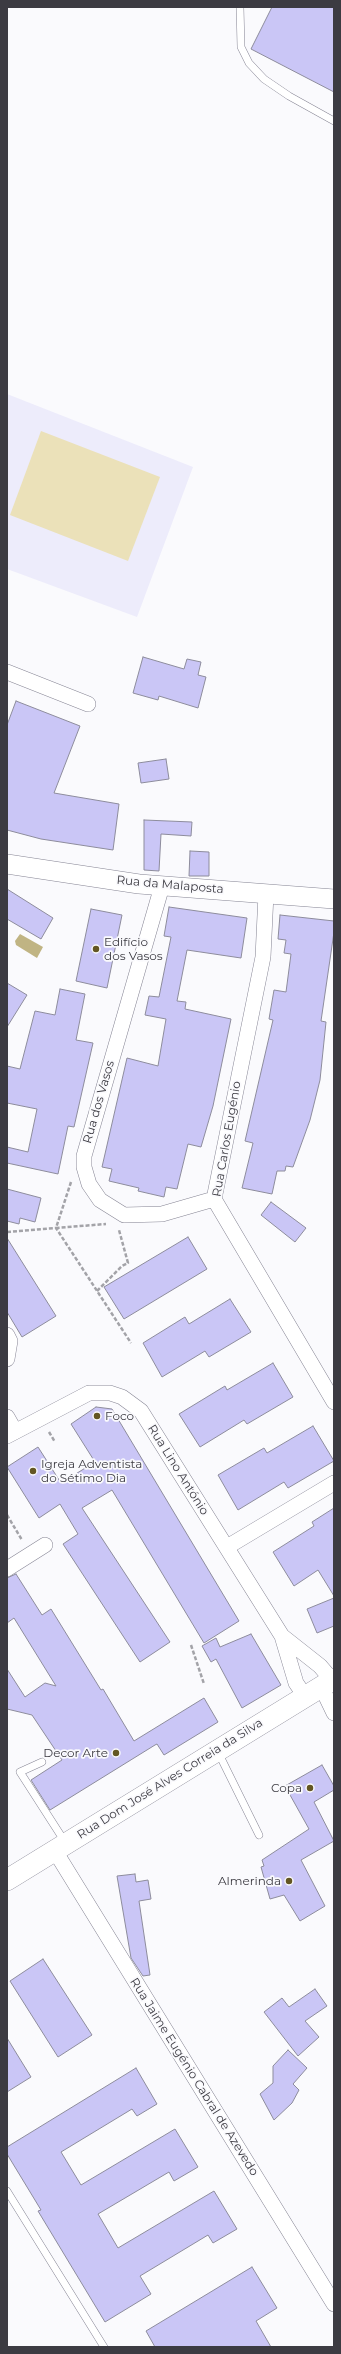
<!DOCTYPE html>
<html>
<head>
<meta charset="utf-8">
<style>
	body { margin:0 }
	#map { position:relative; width:341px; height:2354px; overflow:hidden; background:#fafafd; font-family:Montserrat,sans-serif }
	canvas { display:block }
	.frame { position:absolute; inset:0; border:8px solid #3c3b42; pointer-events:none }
</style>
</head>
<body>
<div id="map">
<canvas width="341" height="2354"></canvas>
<div class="frame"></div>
</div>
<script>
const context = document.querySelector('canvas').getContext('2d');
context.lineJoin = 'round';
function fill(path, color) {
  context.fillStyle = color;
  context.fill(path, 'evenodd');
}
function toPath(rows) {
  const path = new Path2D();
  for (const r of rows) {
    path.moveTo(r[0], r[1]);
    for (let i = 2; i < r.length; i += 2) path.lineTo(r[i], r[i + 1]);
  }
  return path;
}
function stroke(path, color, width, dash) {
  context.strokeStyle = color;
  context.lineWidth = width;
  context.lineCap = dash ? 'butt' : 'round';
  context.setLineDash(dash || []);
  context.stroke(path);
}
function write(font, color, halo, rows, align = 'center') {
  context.font = font + ' Montserrat,sans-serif';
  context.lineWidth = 3.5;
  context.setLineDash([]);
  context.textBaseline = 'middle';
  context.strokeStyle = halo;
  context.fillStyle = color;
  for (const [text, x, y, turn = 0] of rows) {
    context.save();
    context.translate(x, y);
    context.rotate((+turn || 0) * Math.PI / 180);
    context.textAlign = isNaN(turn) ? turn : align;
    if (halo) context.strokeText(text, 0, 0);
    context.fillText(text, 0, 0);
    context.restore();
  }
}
const built = toPath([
	[7,394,193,467,137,617,7,569]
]);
const green = toPath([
	[41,431,160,477,128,561,10,515]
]);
const water = toPath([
	[20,934,43,947,37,958,16,945,15,941]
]);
const building = toPath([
	[272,7,334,7,334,92,251,49,272,7],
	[143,657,184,669,187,659,201,662,198,675,206,677,198,708,159,696,158,700,133,693,143,657],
	[16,701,80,726,54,793,119,804,113,850,41,839,7,830,7,725,16,701],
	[166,759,169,779,141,783,138,763,166,759],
	[144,820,192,822,191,836,161,834,159,871,144,870,144,820],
	[190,851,209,852,209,876,189,876,190,851],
	[7,889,53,918,41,939,7,919,7,889],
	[169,907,247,918,241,958,187,950,177,1001,186,1002,185,1009,231,1019,213,1106,201,1147,188,1144,177,1189,166,1187,164,1197,138,1191,139,1188,109,1181,112,1169,102,1167,127,1058,158,1066,166,1019,145,1015,149,996,159,997,171,937,164,936,169,907],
	[91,909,122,915,107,988,76,981,91,909],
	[280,915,334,921,334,932,321,1021,326,1022,320,1080,310,1120,293,1167,286,1166,285,1171,277,1171,272,1194,242,1188,253,1143,245,1141,273,1020,269,1019,274,990,286,992,291,954,284,953,286,940,278,939,280,915],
	[7,983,27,995,7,1027,7,983],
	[60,989,85,994,76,1040,93,1043,74,1127,68,1126,58,1174,7,1163,7,1147,28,1152,37,1109,7,1103,7,1066,20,1069,35,1011,55,1015,60,989],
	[7,1189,41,1198,35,1222,20,1218,19,1224,7,1221,7,1189],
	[271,1202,306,1228,295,1242,261,1215,271,1202],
	[188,1237,207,1269,124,1319,104,1287,188,1237],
	[7,1238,56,1316,22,1337,7,1312,7,1238],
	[230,1299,251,1332,209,1357,205,1351,162,1377,143,1343,185,1317,189,1324,230,1299],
	[273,1363,293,1397,247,1424,244,1420,200,1447,179,1414,225,1386,227,1390,273,1363],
	[96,1407,112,1409,239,1621,204,1643,112,1490,82,1508,170,1642,140,1662,63,1544,78,1534,60,1504,39,1518,7,1467,38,1447,61,1483,95,1462,71,1424,96,1407],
	[313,1426,334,1461,288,1488,284,1482,238,1510,218,1475,264,1448,267,1453,313,1426],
	[334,1508,334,1596,318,1570,294,1586,273,1552,314,1526,312,1522,334,1508],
	[16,1574,42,1615,51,1609,101,1690,103,1689,134,1741,204,1698,218,1722,164,1755,157,1744,155,1745,50,1810,31,1780,62,1760,32,1715,7,1709,7,1669,25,1697,45,1683,56,1686,14,1618,7,1623,7,1578,16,1574],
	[334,1598,334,1626,317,1633,307,1609,334,1598],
	[251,1634,281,1685,242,1708,216,1659,211,1662,202,1646,216,1638,220,1647,251,1634],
	[322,1765,334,1786,334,1790,314,1802,334,1841,301,1860,325,1906,300,1921,284,1895,270,1899,261,1867,264,1866,262,1860,309,1829,285,1786,322,1765],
	[135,1874,136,1882,148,1880,151,1899,139,1901,150,1975,143,1976,131,1958,117,1876,135,1874],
	[43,1959,92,2035,58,2057,10,1981,43,1959],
	[315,1989,327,2006,305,2021,319,2037,298,2056,264,2012,282,1998,289,2007,315,1989],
	[7,2038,31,2077,7,2092,7,2038],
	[288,2050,307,2068,293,2084,299,2090,292,2103,274,2120,260,2094,273,2083,273,2066,288,2050],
	[136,2068,157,2104,137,2116,132,2109,61,2152,81,2185,175,2129,198,2167,174,2181,169,2172,98,2214,118,2248,214,2191,237,2229,213,2243,208,2235,140,2276,151,2294,105,2322,38,2211,41,2210,7,2154,7,2147,136,2068],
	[252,2267,277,2308,256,2321,271,2347,155,2347,146,2331,252,2267]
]);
const path = toPath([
	[71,1182,56,1228,106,1224],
	[7,1232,56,1228,131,1343],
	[97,1291,122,1266,128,1263,119,1230],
	[49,1432,55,1442],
	[7,1515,22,1540],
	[191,1645,204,1684]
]);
const service = toPath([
	[240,7,241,47,249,63,264,79,289,96,334,121],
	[218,1752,259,1835],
	[42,1762,20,1772,65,1842],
	[7,2191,104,2347]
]);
const minor = toPath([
	[7,672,88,704],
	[162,886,84,1156,84,1167,89,1184,100,1200,124,1215,162,1214,214,1199],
	[266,894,263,957,214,1199,334,1402],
	[7,1335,10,1341,7,1359],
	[7,1417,15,1431],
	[7,1436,89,1393,110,1393,122,1397,141,1411,282,1636,296,1683,305,1696],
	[227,1547,334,1483],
	[7,1569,45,1545],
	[282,1636,320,1666,332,1680],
	[321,1686,334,1713],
	[55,1851,334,2304]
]);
const tertiary = toPath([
	[7,864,139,884,334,899]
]);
const secondary = toPath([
	[7,1880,334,1679]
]);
const markers = [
	[96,949,4,"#635623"],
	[97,1416,4,"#635623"],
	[33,1471,4,"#635623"],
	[116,1753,4,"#635623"],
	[310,1788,4,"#635623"],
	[289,1881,4,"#635623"]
];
const streetNames = [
	["Rua da Malaposta",170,885,5],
	["Rua dos Vasos",99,1102,-74],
	["Rua Carlos Eugénio",227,1139,-80],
	["Rua Lino António",178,1470,58],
	["Rua Dom José Alves Correia da Silva",170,1779,-32],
	["Rua Jaime Eugénio Cabral de Azevedo",194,2077,58]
];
const poiNames = [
	["Edifício",104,942],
	["dos Vasos",104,956],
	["Foco",105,1416],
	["Igreja Adventista",41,1464],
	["do Sétimo Dia",41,1478],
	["Decor Arte",108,1753,"right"],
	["Copa",302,1788,"right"],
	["Almerinda",281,1881,"right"]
];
fill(built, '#edecfb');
fill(green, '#ebe1b9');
fill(water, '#c0b483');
fill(building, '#cac6f6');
stroke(building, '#8d8c9c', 1);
stroke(service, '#868594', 8);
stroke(minor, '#868594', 16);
stroke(tertiary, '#868594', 20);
stroke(secondary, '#868594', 22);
stroke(path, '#a3a3a8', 2.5, [4, 2]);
stroke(service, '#fff', 7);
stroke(minor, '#fff', 15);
stroke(tertiary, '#fff', 19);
stroke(secondary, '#fff', 21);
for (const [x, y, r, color] of markers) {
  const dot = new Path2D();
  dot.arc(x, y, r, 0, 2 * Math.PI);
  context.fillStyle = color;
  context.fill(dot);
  stroke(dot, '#fafafd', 1.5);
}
write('12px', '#3c3b42', '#fafafd', streetNames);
write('12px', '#3c3b42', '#fafafd', poiNames, 'left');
</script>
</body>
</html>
